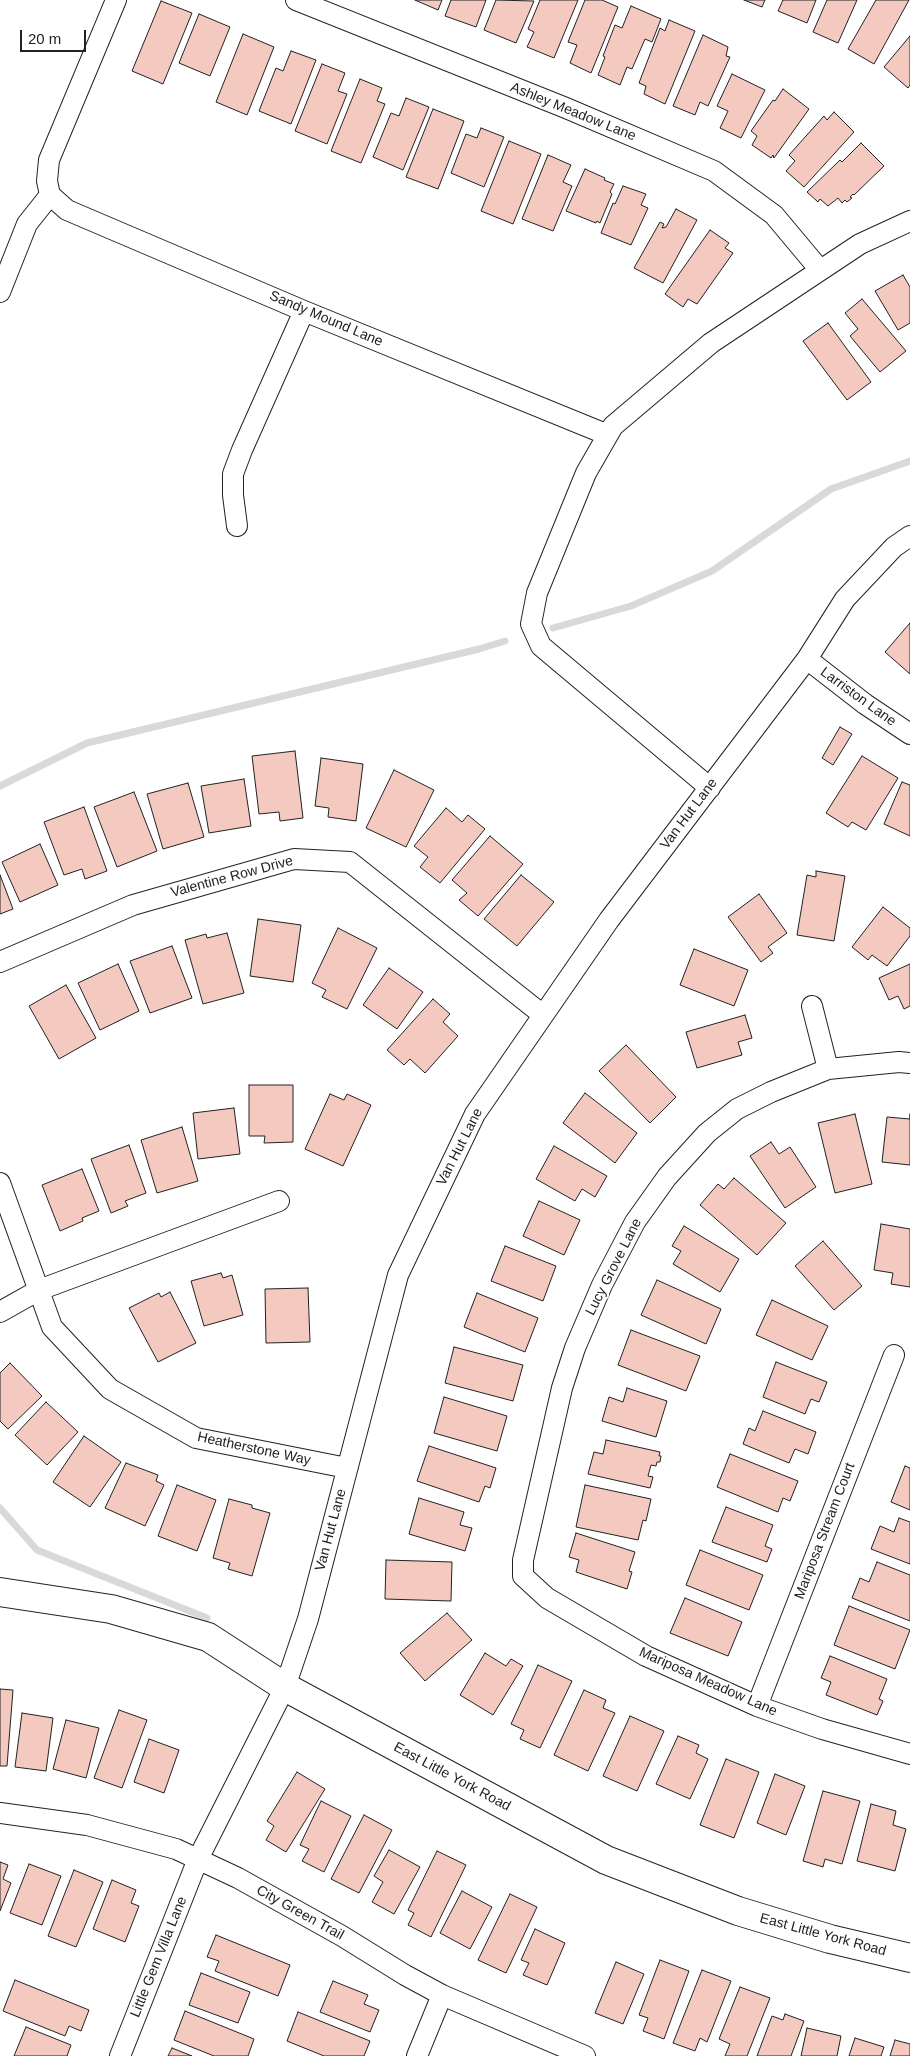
<!DOCTYPE html>
<html>
<head>
<meta charset="utf-8">
<style>
	body { margin:0 }
	#map { position:relative; width:910px; height:2056px; overflow:hidden; background:#fff; font-family:Helvetica,sans-serif }
	canvas { display:block }
	.scale { position:absolute; left:20px; top:30px; width:66px; height:22px; box-sizing:border-box; border:2px solid #222; border-top:0; padding-left:6px; font-size:15px; line-height:18px; white-space:nowrap; color:#222; -webkit-text-stroke:4px #fff; paint-order:stroke }
</style>
</head>
<body>
<div id="map">
<canvas width="910" height="2056"></canvas>
<div class="scale">20 m</div>
</div>
<script>
const context = document.querySelector('canvas').getContext('2d');
context.lineJoin = 'round';
function toPath(rows) {
  const path = new Path2D();
  for (const r of rows) {
    path.moveTo(r[0], r[1]);
    for (let i = 2; i < r.length; i += 2) path.lineTo(r[i], r[i + 1]);
  }
  return path;
}
function stroke(path, color, width, dash) {
  context.strokeStyle = color;
  context.lineWidth = width;
  context.lineCap = dash ? 'butt' : 'round';
  context.setLineDash(dash || []);
  context.stroke(path);
}
function fill(path, color) {
  context.fillStyle = color;
  context.fill(path, 'evenodd');
}
function write(font, color, halo, rows, align = 'center') {
  context.font = font + ' Helvetica,sans-serif';
  context.lineWidth = 4;
  context.setLineDash([]);
  context.textBaseline = 'middle';
  context.strokeStyle = halo;
  context.fillStyle = color;
  for (const [text, x, y, turn = 0] of rows) {
    context.save();
    context.translate(x, y);
    context.rotate((+turn || 0) * Math.PI / 180);
    context.textAlign = isNaN(turn) ? turn : align;
    if (halo) context.strokeText(text, 0, 0);
    context.fillText(text, 0, 0);
    context.restore();
  }
}
const stream = toPath([
	[553,628,631,606,712,571,831,489,910,461],
	[0,786,87,743,479,649,505,641],
	[0,1508,37,1550,207,1618]
]);
const building = toPath([
	[415,0,442,0,438,10,415,0],
	[451,0,486,0,476,27,445,16,451,0],
	[496,0,534,1,516,43,484,30,496,0],
	[540,0,578,0,554,58,527,47,534,32,528,29,540,0],
	[585,0,602,0,618,7,591,73,570,63,577,45,568,42,585,0],
	[744,0,765,0,762,7,744,0],
	[783,0,816,0,807,23,778,11,783,0],
	[827,0,857,0,838,43,813,32,827,0],
	[876,0,909,0,874,64,848,49,876,0],
	[161,1,192,13,163,84,132,71,161,1],
	[631,6,661,19,652,42,645,39,632,69,627,67,620,85,598,75,605,57,603,56,615,25,622,28,631,6],
	[199,14,230,27,210,76,179,63,199,14],
	[669,20,695,31,665,104,644,94,646,86,639,83,660,28,665,31,669,20],
	[243,34,274,47,247,115,216,102,243,34],
	[703,35,728,47,726,56,730,57,708,106,700,102,695,115,673,106,703,35],
	[910,36,910,85,908,88,884,67,910,36],
	[291,51,316,60,291,124,259,111,276,68,283,71,291,51],
	[322,64,345,73,338,91,347,94,327,144,295,131,322,64],
	[732,74,765,90,741,138,720,128,728,111,717,106,732,74],
	[360,79,382,88,377,101,385,104,361,163,331,151,360,79],
	[783,89,809,109,774,158,773,155,771,158,752,145,757,136,751,131,773,100,775,101,783,89],
	[406,98,429,107,403,170,373,157,391,113,399,116,406,98],
	[433,109,464,121,438,189,406,177,433,109],
	[834,112,854,132,804,187,786,171,795,161,789,155,824,116,827,120,834,112],
	[481,128,504,137,484,187,451,173,466,134,477,138,481,128],
	[509,141,541,154,513,224,481,211,509,141],
	[861,143,884,166,854,195,853,194,850,197,852,198,847,202,845,200,842,203,838,198,828,206,820,199,818,202,807,192,840,160,842,162,861,143],
	[548,155,571,165,563,182,572,186,553,231,522,219,548,155],
	[585,169,605,178,604,180,614,184,610,192,612,194,600,223,597,221,596,223,566,211,585,169],
	[623,186,646,194,641,205,648,208,631,245,601,233,613,203,615,204,623,186],
	[676,209,697,220,663,283,634,268,660,222,664,224,662,228,666,227,676,209],
	[710,230,729,243,725,248,733,253,697,304,688,299,683,307,665,294,710,230],
	[903,275,910,287,910,323,898,330,875,291,903,275],
	[862,299,906,351,880,372,850,336,858,329,845,313,862,299],
	[828,323,871,382,847,400,803,341,828,323],
	[910,623,910,674,885,652,910,623],
	[840,727,852,734,833,765,822,758,840,727],
	[295,751,303,818,280,821,279,812,259,814,252,756,295,751],
	[862,756,898,778,866,830,852,822,848,827,826,813,862,756],
	[321,758,363,764,356,821,328,817,329,808,315,806,321,758],
	[394,770,434,790,406,847,366,828,394,770],
	[244,779,251,826,209,833,201,786,244,779],
	[902,782,910,785,910,836,884,824,902,782],
	[188,783,204,837,163,849,147,794,188,783],
	[134,792,157,851,117,867,94,807,134,792],
	[84,807,107,871,85,879,82,869,64,875,44,822,84,807],
	[446,808,462,822,468,815,485,829,440,883,420,867,428,857,414,846,446,808],
	[490,836,523,864,478,916,459,900,467,893,452,880,490,836],
	[40,844,58,885,20,902,2,862,40,844],
	[816,871,845,876,834,941,797,935,807,875,816,877,816,871],
	[0,875,13,909,0,914,0,875],
	[521,875,554,902,517,946,484,919,521,875],
	[759,894,787,933,768,947,773,953,761,962,728,917,759,894],
	[883,907,910,928,910,936,887,966,872,955,868,960,852,947,883,907],
	[258,919,301,925,293,982,250,976,258,919],
	[338,928,377,948,347,1009,322,997,326,990,312,983,338,928],
	[227,933,244,993,203,1004,185,940,206,934,207,938,227,933],
	[172,946,192,998,150,1013,130,961,172,946],
	[694,949,748,970,734,1006,680,985,694,949],
	[118,964,139,1011,100,1030,78,983,118,964],
	[910,964,910,1006,904,1009,898,996,889,1000,879,978,910,964],
	[389,968,423,992,397,1029,363,1005,389,968],
	[66,985,96,1038,59,1059,29,1006,66,985],
	[433,999,450,1014,443,1022,458,1036,425,1073,410,1059,404,1065,387,1050,433,999],
	[745,1015,752,1038,738,1042,742,1055,697,1068,686,1032,745,1015],
	[626,1045,676,1097,650,1123,599,1071,626,1045],
	[249,1085,293,1085,293,1142,264,1143,265,1136,249,1136,249,1085],
	[585,1093,637,1133,615,1163,563,1123,585,1093],
	[330,1094,344,1100,347,1094,371,1105,343,1166,305,1149,330,1094],
	[234,1108,240,1154,198,1159,193,1113,234,1108],
	[855,1114,872,1184,835,1193,818,1123,855,1114],
	[910,1114,910,1165,882,1162,887,1117,910,1119,910,1114],
	[182,1127,198,1181,157,1193,141,1140,182,1127],
	[771,1142,779,1154,790,1147,816,1187,785,1208,750,1156,771,1142],
	[129,1145,146,1193,125,1201,128,1206,111,1213,91,1159,129,1145],
	[554,1146,607,1176,595,1197,582,1189,575,1201,536,1179,554,1146],
	[82,1169,99,1211,82,1218,83,1221,60,1231,42,1185,82,1169],
	[734,1178,786,1223,757,1255,700,1205,718,1184,724,1189,734,1178],
	[539,1201,580,1220,564,1255,523,1236,539,1201],
	[881,1224,910,1229,910,1287,891,1284,893,1273,874,1270,881,1224],
	[684,1226,739,1259,720,1292,673,1264,681,1251,672,1246,684,1226],
	[823,1241,862,1286,834,1310,795,1266,823,1241],
	[505,1246,556,1266,543,1301,491,1281,505,1246],
	[221,1273,223,1278,232,1275,243,1315,204,1326,191,1281,221,1273],
	[657,1280,721,1309,706,1344,641,1315,657,1280],
	[308,1288,310,1342,266,1343,265,1289,308,1288],
	[170,1292,196,1343,158,1362,129,1308,159,1293,161,1297,170,1292],
	[477,1293,538,1318,525,1352,464,1327,477,1293],
	[772,1300,828,1326,812,1360,756,1335,772,1300],
	[631,1330,700,1356,686,1391,618,1365,631,1330],
	[454,1347,523,1365,513,1401,445,1383,454,1347],
	[776,1362,827,1382,819,1402,811,1399,805,1414,763,1397,776,1362],
	[10,1363,42,1396,8,1429,0,1421,0,1373,10,1363],
	[627,1388,667,1401,656,1437,602,1421,609,1397,623,1402,627,1388],
	[444,1397,507,1416,497,1451,434,1433,444,1397],
	[46,1402,78,1432,47,1465,15,1435,46,1402],
	[763,1411,816,1432,808,1454,795,1449,789,1463,743,1444,749,1428,755,1431,763,1411],
	[84,1436,121,1462,90,1507,53,1482,84,1436],
	[606,1440,660,1452,659,1456,661,1456,660,1462,657,1462,656,1466,651,1465,648,1476,653,1477,650,1488,588,1474,594,1452,603,1454,606,1440],
	[429,1446,496,1468,490,1488,485,1486,479,1502,417,1481,429,1446],
	[730,1454,798,1481,790,1501,783,1498,778,1512,717,1487,730,1454],
	[126,1463,158,1475,156,1481,164,1485,145,1526,105,1508,126,1463],
	[905,1466,910,1468,910,1510,891,1502,905,1466],
	[177,1485,216,1500,197,1551,158,1536,177,1485],
	[585,1485,651,1499,646,1521,643,1520,638,1540,576,1527,585,1485],
	[419,1498,464,1512,460,1525,472,1528,465,1551,409,1534,419,1498],
	[229,1499,252,1505,252,1508,270,1513,252,1576,228,1569,230,1563,213,1558,229,1499],
	[726,1507,773,1525,765,1546,772,1549,767,1562,712,1542,726,1507],
	[899,1518,910,1522,910,1564,871,1549,880,1526,894,1532,899,1518],
	[576,1533,635,1552,629,1571,632,1572,627,1589,576,1572,579,1560,569,1557,576,1533],
	[700,1550,763,1575,749,1610,686,1585,700,1550],
	[386,1560,452,1562,451,1601,385,1599,386,1560],
	[877,1562,910,1575,910,1621,852,1598,860,1578,869,1582,877,1562],
	[685,1598,742,1622,728,1656,670,1633,685,1598],
	[849,1606,910,1630,895,1669,834,1645,849,1606],
	[447,1613,472,1640,425,1681,400,1653,447,1613],
	[485,1653,506,1666,511,1659,523,1666,493,1715,460,1695,485,1653],
	[830,1656,887,1679,879,1699,883,1701,877,1715,826,1695,831,1682,821,1678,830,1656],
	[538,1665,572,1681,540,1748,520,1739,524,1730,511,1724,538,1665],
	[0,1689,13,1690,7,1766,0,1766,0,1689],
	[584,1690,606,1700,603,1708,615,1713,588,1771,554,1755,584,1690],
	[119,1710,147,1720,122,1788,94,1778,119,1710],
	[22,1713,53,1718,46,1771,15,1767,22,1713],
	[630,1716,664,1731,637,1791,603,1776,630,1716],
	[66,1720,99,1728,86,1778,53,1769,66,1720],
	[678,1736,699,1745,696,1753,708,1759,690,1799,656,1784,678,1736],
	[149,1739,179,1750,164,1793,134,1782,149,1739],
	[726,1759,759,1772,734,1838,700,1825,726,1759],
	[297,1772,325,1789,286,1852,266,1840,274,1826,267,1821,297,1772],
	[775,1774,805,1786,786,1835,757,1823,775,1774],
	[823,1791,860,1801,842,1864,825,1859,823,1867,803,1861,823,1791],
	[321,1801,351,1816,324,1872,302,1861,309,1849,300,1845,321,1801],
	[871,1804,896,1811,893,1825,906,1829,895,1871,857,1861,871,1804],
	[364,1815,392,1830,359,1893,331,1879,364,1815],
	[389,1850,420,1867,394,1914,372,1902,383,1882,374,1876,389,1850],
	[437,1851,466,1865,431,1937,408,1925,414,1913,408,1910,437,1851],
	[0,1862,8,1865,3,1879,11,1883,0,1911,0,1862],
	[29,1864,61,1876,42,1925,10,1913,29,1864],
	[74,1870,103,1882,76,1947,48,1936,74,1870],
	[112,1880,136,1890,131,1903,139,1906,125,1942,93,1929,112,1880],
	[462,1891,492,1907,470,1949,440,1933,462,1891],
	[510,1894,537,1907,506,1973,478,1960,510,1894],
	[535,1929,565,1943,547,1985,523,1975,529,1963,521,1960,535,1929],
	[216,1935,290,1965,278,1996,215,1971,219,1961,207,1957,216,1935],
	[660,1960,689,1971,664,2039,643,2031,648,2018,639,2015,660,1960],
	[616,1962,644,1974,623,2024,595,2013,616,1962],
	[702,1970,731,1981,707,2042,700,2038,695,2051,673,2043,702,1970],
	[201,1973,250,1992,238,2023,189,2005,201,1973],
	[15,1980,89,2010,81,2031,69,2026,65,2036,3,2011,15,1980],
	[333,1981,368,1995,364,2004,379,2010,370,2032,320,2012,333,1981],
	[740,1987,770,1998,747,2056,725,2056,730,2044,719,2039,740,1987],
	[185,2011,254,2039,248,2056,214,2056,174,2040,185,2011],
	[298,2012,370,2041,364,2056,324,2056,287,2041,298,2012],
	[785,2014,804,2021,791,2056,757,2056,772,2016,783,2020,785,2014],
	[26,2027,71,2045,67,2056,14,2056,26,2027],
	[807,2028,841,2036,837,2056,801,2056,807,2028],
	[855,2038,884,2047,881,2056,849,2056,855,2038],
	[895,2040,910,2044,910,2056,890,2056,895,2040],
	[172,2048,192,2056,168,2056,172,2048]
]);
const street = toPath([
	[296,0,566,108,714,171,774,215,820,270],
	[50,195,67,210,304,311,608,435],
	[0,292,27,224,50,195,47,181,49,160,116,0],
	[237,526,233,495,233,474,242,450,304,311],
	[807,659,865,704,910,734],
	[710,788,541,646,531,624,537,593,586,473,613,426,711,343,860,244,910,221],
	[0,962,133,905,294,859,350,862,543,1015],
	[812,1006,828,1069],
	[910,1063,899,1062,828,1069,771,1092,737,1109,707,1133,667,1177,635,1222,602,1285,575,1348,562,1388,523,1560,523,1576,547,1598,646,1656,757,1706,822,1729,910,1754],
	[0,1183,52,1327,110,1389,196,1438,347,1468],
	[0,1312,39,1290,279,1201],
	[757,1706,894,1355],
	[0,1813,87,1825,176,1849,238,1878,342,1936,405,1975,442,1995,585,2056],
	[120,2056,198,1859,285,1687,308,1619,398,1275,475,1114,609,920,807,659,845,599,894,547,910,536],
	[417,2056,442,1995]
]);
const secondary = toPath([
	[0,1592,111,1609,208,1637,285,1687,606,1860,738,1911,830,1939,910,1958]
]);
const streetNames = [
	["Ashley Meadow Lane",573,112,22],
	["Sandy Mound Lane",326,319,23],
	["Larriston Lane",858,697,36],
	["Van Hut Lane",689,814,-53],
	["Valentine Row Drive",232,877,-15],
	["Van Hut Lane",460,1147,-63],
	["Lucy Grove Lane",614,1267,-63],
	["Heatherstone Way",254,1449,12],
	["Van Hut Lane",331,1530,-75],
	["Mariposa Stream Court",825,1531,-69],
	["Mariposa Meadow Lane",708,1682,24],
	["East Little York Road",452,1777,28],
	["City Green Trail",300,1913,29],
	["East Little York Road",823,1935,15],
	["Little Gem Villa Lane",159,1957,-68]
];
stroke(stream, '#d9d9d9', 7);
fill(building, '#f3c9c0');
stroke(building, '#222', 1);
stroke(street, '#222', 22);
stroke(secondary, '#222', 30);
stroke(street, '#fff', 20);
stroke(secondary, '#fff', 28);
write('14px', '#222', '#fff', streetNames);
</script>
</body>
</html>
